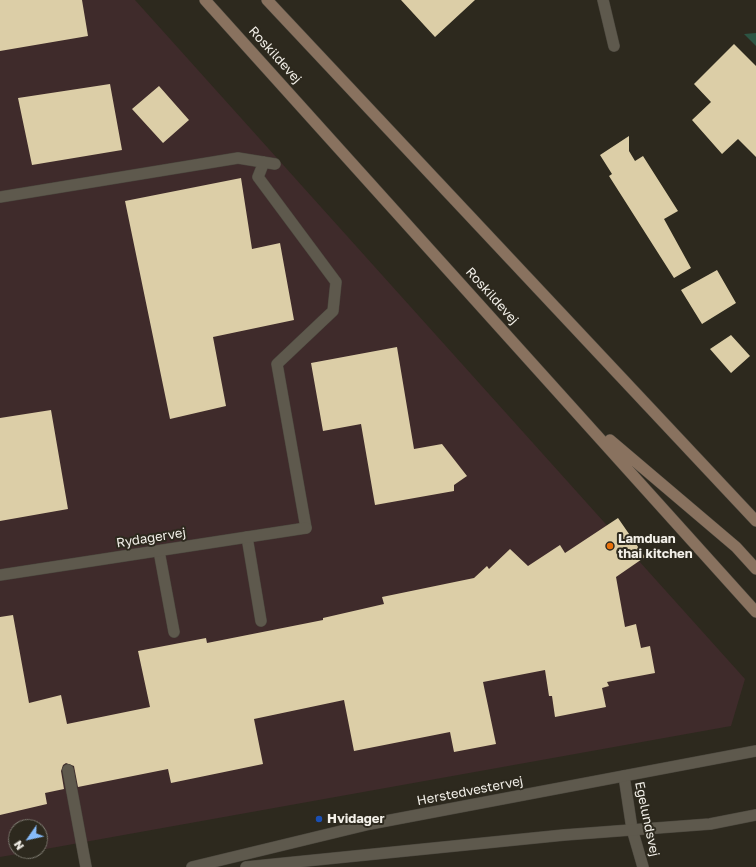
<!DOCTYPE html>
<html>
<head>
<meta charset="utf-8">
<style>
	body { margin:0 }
	#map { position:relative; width:756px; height:867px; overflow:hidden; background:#2d291e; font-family:"Golos Text",sans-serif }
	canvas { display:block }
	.north { position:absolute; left:8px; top:819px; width:40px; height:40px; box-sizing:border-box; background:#2d291e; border:1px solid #7c796f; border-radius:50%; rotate:236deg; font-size:11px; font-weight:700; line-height:16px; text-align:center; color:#f3f0e9 }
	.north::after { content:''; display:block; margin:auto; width:14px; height:18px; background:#86bbfb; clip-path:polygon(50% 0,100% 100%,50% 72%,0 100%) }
</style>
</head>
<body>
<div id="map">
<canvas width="756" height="867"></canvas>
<div class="north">N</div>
</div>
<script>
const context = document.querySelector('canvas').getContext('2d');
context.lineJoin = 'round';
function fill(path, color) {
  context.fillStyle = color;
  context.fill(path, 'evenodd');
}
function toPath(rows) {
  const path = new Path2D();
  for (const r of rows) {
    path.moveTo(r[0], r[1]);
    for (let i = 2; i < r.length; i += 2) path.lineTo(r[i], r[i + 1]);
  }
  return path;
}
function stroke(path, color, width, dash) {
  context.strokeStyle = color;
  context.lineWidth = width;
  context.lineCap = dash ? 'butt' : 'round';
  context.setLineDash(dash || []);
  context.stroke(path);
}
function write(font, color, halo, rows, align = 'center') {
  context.font = font + ' "Golos Text",sans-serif';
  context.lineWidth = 4;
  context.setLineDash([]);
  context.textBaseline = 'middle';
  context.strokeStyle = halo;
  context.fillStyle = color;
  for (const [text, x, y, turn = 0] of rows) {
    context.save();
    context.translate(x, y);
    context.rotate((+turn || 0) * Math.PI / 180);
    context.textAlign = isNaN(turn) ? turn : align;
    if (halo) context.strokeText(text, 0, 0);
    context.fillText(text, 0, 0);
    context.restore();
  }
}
const industrial = toPath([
	[0,0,135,0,745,679,731,726,40,850,40,827,16,827,16,851,35,851,0,857]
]);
const green = toPath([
	[756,33,756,46,744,34]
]);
const building = toPath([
	[0,0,82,0,88,36,0,51],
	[401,0,475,0,435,37],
	[734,44,756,66,756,157,738,139,722,154,692,120,711,102,694,84],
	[110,84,122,150,32,165,18,98],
	[159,86,189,120,163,143,132,109],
	[629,136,629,151,635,161,643,156,678,211,664,219,691,268,674,278,609,176,612,174,600,155],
	[241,178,252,249,280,243,294,320,213,337,226,406,170,419,125,201],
	[717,270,736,303,702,324,681,290],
	[731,335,750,356,731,373,710,349],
	[397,347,414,449,442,444,467,476,454,485,454,491,375,505,361,424,323,431,311,363],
	[51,410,68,509,0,521,0,418],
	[618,518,645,557,616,577,625,627,636,624,641,648,650,646,655,673,607,682,609,686,602,688,606,707,555,717,552,696,549,696,545,670,483,682,496,744,454,752,450,732,354,751,344,700,254,719,263,764,171,783,168,769,78,787,74,766,66,763,63,765,61,771,64,789,45,793,47,804,0,815,0,617,13,615,29,703,61,695,67,724,150,707,138,651,206,638,207,643,323,620,323,618,384,604,382,597,474,578,487,566,489,569,510,549,528,566,560,545,565,553]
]);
const service = toPath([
	[264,162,258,177,336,282,333,311,277,364,306,528],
	[0,197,238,158,275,164],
	[247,537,261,621],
	[159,551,174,632],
	[68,770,86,867]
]);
const minor = toPath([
	[603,0,614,46],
	[0,575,306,528],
	[624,776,632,829,643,867]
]);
const tertiary = toPath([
	[192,867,370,824,756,751],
	[246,867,564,835,710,824,756,815]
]);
const secondary = toPath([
	[205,0,756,612],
	[267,0,756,521],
	[610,440,736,547,756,569]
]);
const markers = [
	[610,546,4,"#e8710a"],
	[319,819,4,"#1a4fb4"]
];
const streetNames = [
	["Roskildevej",275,55,48],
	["Roskildevej",492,296,48],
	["Rydagervej",151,538,-9],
	["Herstedvestervej",470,791,-11],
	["Egelundsvej",647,819,78]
];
const poiNames = [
	["Lamduan",618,539],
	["thai kitchen",618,554],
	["Hvidager",327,819]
];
fill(industrial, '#3f2b2b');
fill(green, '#2c5443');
fill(building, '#dccea7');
stroke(service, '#4b473e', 12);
stroke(minor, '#4b473e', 12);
stroke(tertiary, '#4b473e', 12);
stroke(secondary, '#4b473e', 12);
stroke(service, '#5e594d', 11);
stroke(minor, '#5e594d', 11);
stroke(tertiary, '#5e594d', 11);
stroke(secondary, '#89725f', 11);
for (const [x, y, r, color] of markers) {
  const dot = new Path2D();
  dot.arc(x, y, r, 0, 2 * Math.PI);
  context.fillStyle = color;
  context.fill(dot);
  stroke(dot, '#2d291e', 1.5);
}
write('13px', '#f3f0e9', '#2d291e', streetNames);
write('bold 13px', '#f3f0e9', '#2d291e', poiNames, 'left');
</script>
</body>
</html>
